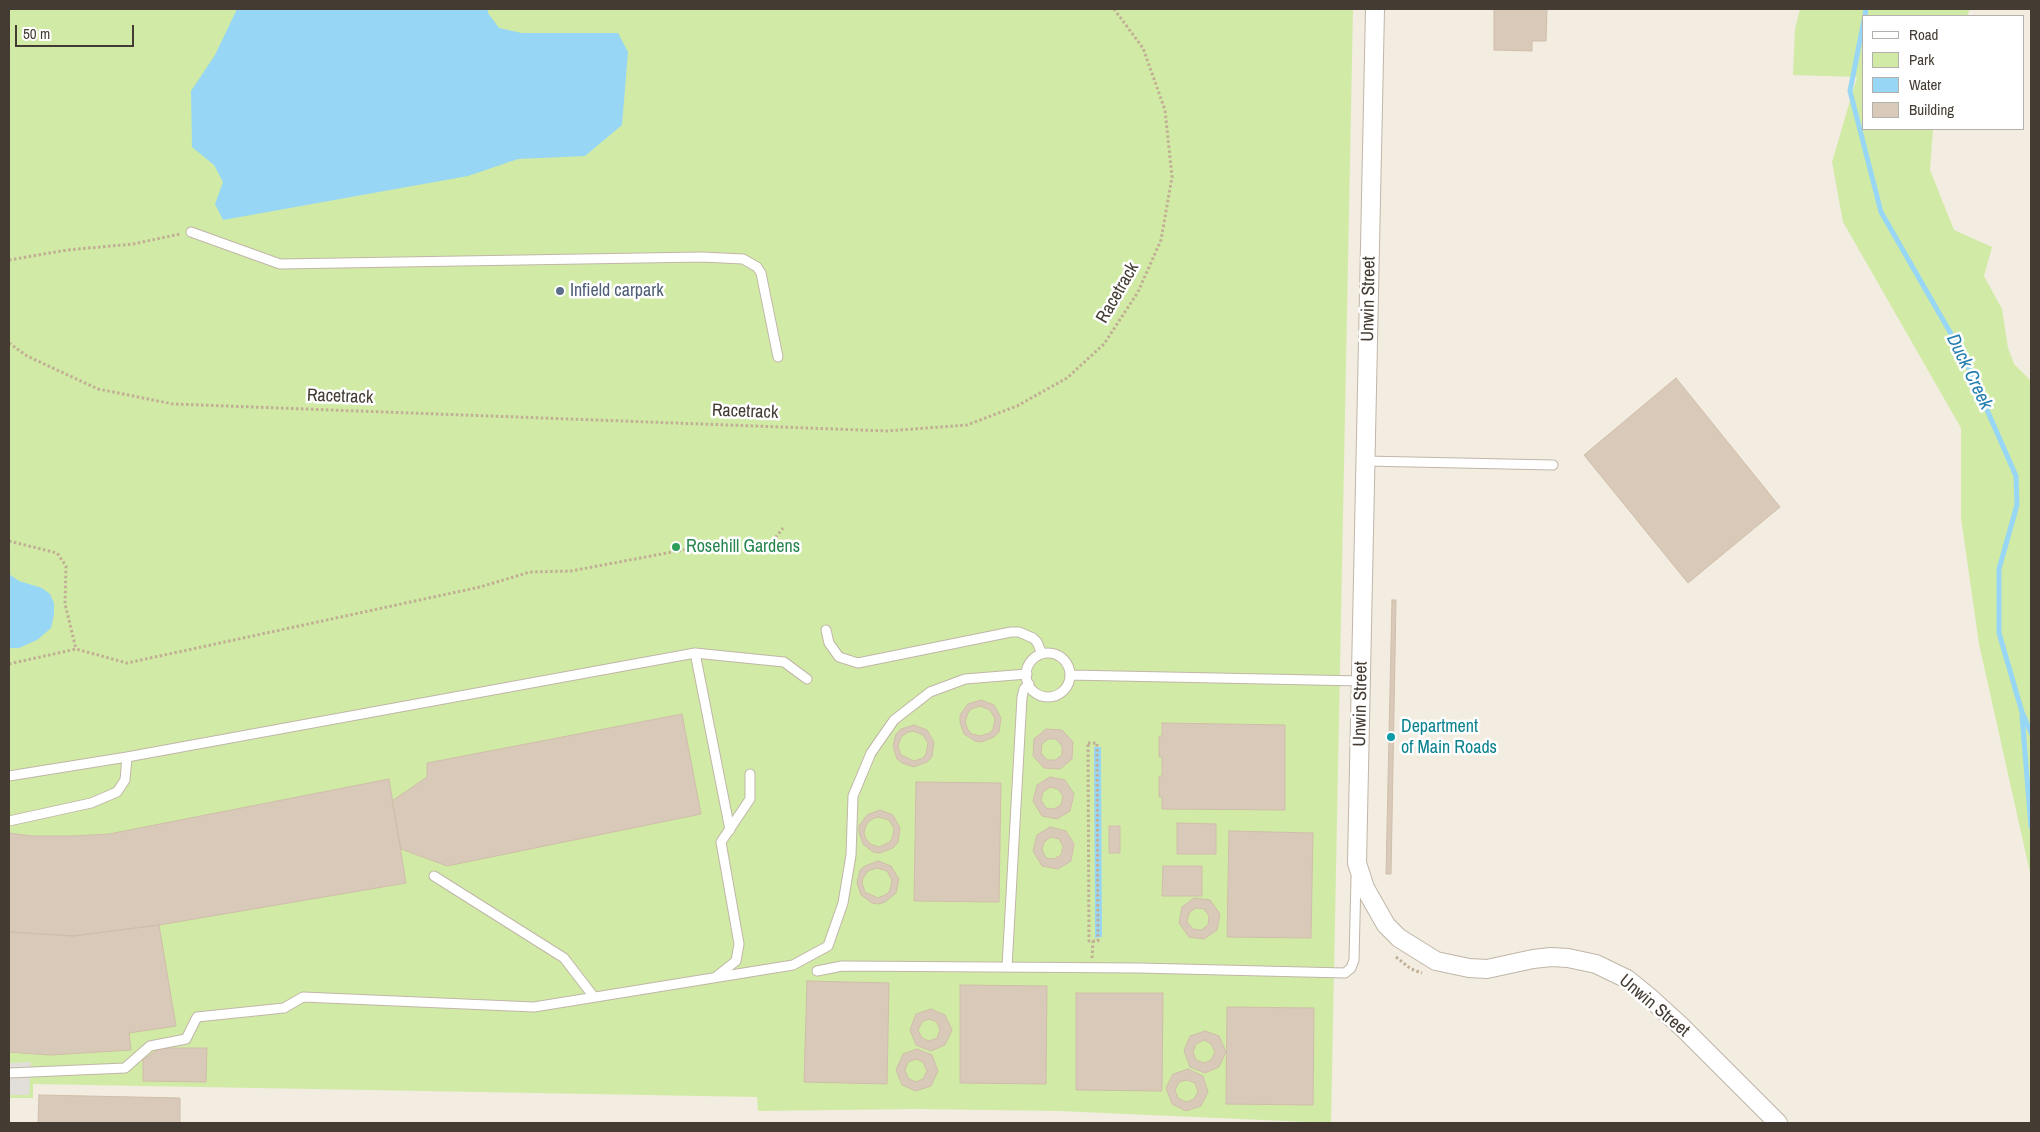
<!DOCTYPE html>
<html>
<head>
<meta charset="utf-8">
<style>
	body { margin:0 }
	#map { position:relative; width:2040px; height:1132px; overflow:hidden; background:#f2ece1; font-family:"Archivo Narrow",sans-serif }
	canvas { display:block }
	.frame { position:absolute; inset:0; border:10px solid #443c32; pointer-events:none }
	.legend { position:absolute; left:1862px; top:15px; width:162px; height:115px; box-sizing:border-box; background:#fff; border:1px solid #b4b1ad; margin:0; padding:6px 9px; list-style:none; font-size:15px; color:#443c32 }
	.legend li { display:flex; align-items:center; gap:10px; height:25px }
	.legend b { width:25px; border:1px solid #b4b1ad }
	.scale { position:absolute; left:15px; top:25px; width:119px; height:22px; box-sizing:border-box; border:2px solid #443c32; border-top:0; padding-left:6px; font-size:15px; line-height:18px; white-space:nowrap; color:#443c32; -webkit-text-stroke:4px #fff; paint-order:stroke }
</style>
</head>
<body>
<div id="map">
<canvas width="2040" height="1132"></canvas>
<div class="frame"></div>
<ul class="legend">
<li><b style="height:6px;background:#fff"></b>Road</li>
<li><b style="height:14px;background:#d1eba6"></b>Park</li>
<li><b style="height:14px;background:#97d6f5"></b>Water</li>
<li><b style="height:14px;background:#d8c9b9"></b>Building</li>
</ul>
<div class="scale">50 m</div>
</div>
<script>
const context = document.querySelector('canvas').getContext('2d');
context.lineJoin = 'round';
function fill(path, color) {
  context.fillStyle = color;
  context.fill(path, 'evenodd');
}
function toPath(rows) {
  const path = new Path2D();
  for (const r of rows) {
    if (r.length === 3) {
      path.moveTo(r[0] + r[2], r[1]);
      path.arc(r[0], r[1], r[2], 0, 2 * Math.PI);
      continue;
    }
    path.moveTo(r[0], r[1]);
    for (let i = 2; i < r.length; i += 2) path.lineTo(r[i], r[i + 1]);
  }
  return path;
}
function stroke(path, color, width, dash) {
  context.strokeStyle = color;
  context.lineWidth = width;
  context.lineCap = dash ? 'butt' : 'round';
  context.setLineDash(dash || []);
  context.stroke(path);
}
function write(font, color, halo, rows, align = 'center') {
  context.font = font + ' "Archivo Narrow",sans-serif';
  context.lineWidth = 5;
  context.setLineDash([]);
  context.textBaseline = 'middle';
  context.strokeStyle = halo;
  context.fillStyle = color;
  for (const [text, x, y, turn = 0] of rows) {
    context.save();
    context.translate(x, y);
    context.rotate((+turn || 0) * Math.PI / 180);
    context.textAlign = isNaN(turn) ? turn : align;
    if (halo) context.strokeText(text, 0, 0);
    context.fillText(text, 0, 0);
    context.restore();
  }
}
const green = toPath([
	[9,9,1353,9,1331,1123,1059,1111,916,1109,758,1111,757,1097,33,1084,33,1098,9,1098],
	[1800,9,1970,9,1967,16,1864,16,1864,129,1933,129,1930,170,1954,230,1992,247,1984,276,2002,309,2008,348,2014,364,2031,381,2031,877,1979,644,1961,518,1961,428,1843,222,1832,162,1857,77,1793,75,1795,29]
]);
const parking = toPath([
	[31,1062,29,1095,9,1095,9,1063]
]);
const water = toPath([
	[237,9,488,9,488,13,499,28,522,33,618,33,628,52,622,125,585,156,518,159,468,176,223,220,215,204,223,182,214,165,192,147,191,91,215,55],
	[9,574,19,581,42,588,50,594,54,603,54,614,51,628,37,640,19,648,9,648],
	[1094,747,1101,747,1102,937,1095,938]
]);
const stream = toPath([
	[1865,16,1866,9],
	[1864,20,1850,91,1881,212,1962,353,2016,476,2017,505,1999,569,1999,633,2022,712,2031,733],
	[2022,715,2031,827]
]);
const building = toPath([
	[1494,9,1547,9,1546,41,1532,41,1532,51,1494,50,1494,9],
	[1676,378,1780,507,1688,583,1584,455,1676,378],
	[1392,600,1396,600,1391,874,1386,874,1392,600],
	[981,700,994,705,1001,718,999,732,994,737,981,742,975,741,964,734,960,722,960,715,968,704,981,700],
	[980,706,990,710,995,719,993,729,990,733,980,736,972,734,968,730,965,722,968,713,971,709,980,706],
	[682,714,701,814,447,866,401,849,392,801,427,777,427,763,682,714],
	[1162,723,1285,725,1285,810,1162,809,1162,797,1159,797,1159,776,1162,776,1162,757,1159,757,1159,736,1162,736,1162,723],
	[914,725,927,730,934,742,932,757,927,762,914,767,902,763,897,759,893,746,896,734,901,729,914,725],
	[913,731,923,735,928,743,926,754,923,758,914,761,901,755,898,746,901,737,908,732,913,731],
	[1046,729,1062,730,1073,742,1072,759,1060,769,1044,768,1033,756,1034,739,1046,729],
	[1048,739,1056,739,1062,746,1062,755,1055,760,1047,760,1041,753,1042,744,1048,739],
	[1050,777,1065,780,1074,794,1070,811,1057,819,1042,816,1033,801,1037,785,1050,777],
	[1050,787,1058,789,1063,796,1061,805,1054,809,1046,808,1041,800,1043,792,1050,787],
	[389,779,406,883,159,925,73,936,9,932,9,833,32,836,73,836,109,834,389,779],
	[916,782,1001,783,999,902,914,901,916,782],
	[880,810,893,815,900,828,898,842,893,848,880,853,873,852,863,844,859,832,859,826,867,815,880,810],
	[879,817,889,820,894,829,892,839,888,843,879,847,870,844,865,837,864,832,867,823,874,818,879,817],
	[1177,823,1216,824,1216,854,1177,854,1177,823],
	[1109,826,1120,826,1120,853,1109,853,1109,826],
	[1050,827,1066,831,1074,844,1071,861,1058,869,1042,866,1033,851,1037,835,1050,827],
	[1051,837,1059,839,1063,846,1061,855,1054,859,1046,858,1042,850,1044,842,1051,837],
	[1229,831,1313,833,1311,938,1227,937,1229,831],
	[878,861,891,866,899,879,896,893,885,902,878,904,872,903,861,895,857,883,860,870,865,866,878,861],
	[877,868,887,871,892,880,890,890,887,894,878,898,865,892,862,883,863,878,868,871,877,868],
	[1163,866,1202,866,1202,896,1162,896,1163,866],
	[1194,898,1210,900,1220,914,1217,930,1204,939,1189,937,1179,923,1182,907,1194,898],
	[1196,908,1204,909,1209,916,1208,925,1201,930,1193,929,1187,922,1189,913,1196,908],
	[159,925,176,1026,129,1033,131,1050,50,1055,9,1052,9,932,73,936,159,925],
	[807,981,889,983,887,1084,804,1082,807,981],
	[960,985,1047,986,1046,1084,960,1083,960,985],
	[1076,993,1163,993,1162,1091,1076,1090,1076,993],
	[1227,1007,1314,1008,1313,1105,1226,1104,1227,1007],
	[931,1009,945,1015,952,1030,945,1045,931,1051,916,1045,910,1030,916,1014,931,1009],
	[929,1019,937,1022,940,1030,937,1038,929,1041,922,1038,918,1030,922,1022,929,1019],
	[1205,1031,1219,1036,1226,1052,1219,1067,1205,1073,1190,1067,1184,1051,1190,1036,1205,1031],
	[1204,1040,1211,1044,1215,1052,1211,1060,1204,1063,1196,1060,1193,1052,1196,1044,1204,1040],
	[160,1048,207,1048,206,1082,143,1081,143,1060,160,1048],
	[917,1049,932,1055,938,1071,931,1086,916,1091,902,1085,896,1070,903,1054,917,1049],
	[916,1059,923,1062,927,1071,923,1079,915,1082,908,1078,905,1070,908,1062,916,1059],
	[1188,1069,1203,1076,1208,1092,1201,1106,1186,1111,1172,1104,1166,1088,1173,1074,1188,1069],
	[1187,1080,1195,1083,1198,1092,1194,1099,1186,1102,1178,1098,1175,1090,1179,1082,1187,1080],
	[39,1095,180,1098,180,1123,38,1123,39,1095]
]);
const path = toPath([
	[9,260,67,250,133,244,180,234],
	[9,343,27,356,98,389,173,404,887,431,967,425,1017,406,1067,378,1104,344,1138,292,1161,240,1172,177,1165,110,1143,48,1114,9],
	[9,541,57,553,66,566,65,604,76,649],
	[9,664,76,649,127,663,480,587,530,572,571,571,699,547,772,542,783,528],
	[1088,743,1097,743,1098,941,1089,941,1088,743],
	[1396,957,1411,969,1422,973],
	[1092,958,1093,941]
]);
const service = toPath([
	[191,232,280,264,702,257,743,259,757,267,761,273,778,357],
	[1365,461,1553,465],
	[826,630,829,643,839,657,858,663,1011,632,1019,632,1033,638,1037,642,1042,654],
	[695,653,784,662,807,679],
	[1048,675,22],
	[1070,675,1362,681],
	[9,776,127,757,695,653,730,830],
	[9,821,91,803,117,792,125,780,127,757],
	[434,876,564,958,594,997],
	[1007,967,1022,697,1024,689,1029,684],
	[817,971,842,966,1139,968,1345,973,1351,968,1354,960,1356,878],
	[717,976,736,961,739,944,721,842,750,799,750,774],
	[9,1073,125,1068,150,1046,186,1039,197,1017,284,1008,303,997,534,1007,793,965,828,946,843,903,851,855,853,796,871,753,894,720,930,692,965,679,1027,674]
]);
const minor = toPath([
	[1375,9,1357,863,1365,888,1386,925,1399,938,1436,961,1469,968,1487,969,1533,959,1551,957,1568,958,1596,964,1627,979,1648,996,1683,1028,1778,1123]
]);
const markers = [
	[560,291,5,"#5c6f8a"],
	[676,547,5,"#2e9e5b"],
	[1391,737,5,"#0f9aa8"]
];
const serviceNames = [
	["Infield carpark",570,291]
];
const streetNames = [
	["Racetrack",1118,293,-60],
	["Unwin Street",1369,299,-89],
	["Racetrack",340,397,2],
	["Racetrack",745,412,2],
	["Unwin Street",1361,704,-89],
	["Unwin Street",1654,1006,40]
];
const leisureNames = [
	["Rosehill Gardens",686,547]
];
const cultureNames = [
	["Department",1401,727],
	["of Main Roads",1401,748]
];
const waterNames = [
	["Duck Creek",1969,372,64]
];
fill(green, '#d1eba6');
fill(parking, '#e2dfdb');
fill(water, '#97d6f5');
stroke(stream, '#97d6f5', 5);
fill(building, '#d8c9b9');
stroke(building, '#d0bea9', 1);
stroke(service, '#c1b6a7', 11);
stroke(minor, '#c1b6a7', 20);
stroke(path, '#c1ae94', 3, [2.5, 2.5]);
stroke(service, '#fff', 9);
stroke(minor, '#fff', 18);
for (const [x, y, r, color] of markers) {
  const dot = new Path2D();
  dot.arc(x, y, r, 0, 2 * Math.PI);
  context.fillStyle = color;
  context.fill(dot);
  stroke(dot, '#fff', 2);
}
write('18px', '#4e5e75', '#fff', serviceNames, 'left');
write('18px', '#443c32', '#fff', streetNames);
write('18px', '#27864d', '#fff', leisureNames, 'left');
write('18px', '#0d838f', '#fff', cultureNames, 'left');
write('italic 19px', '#237daf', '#fff', waterNames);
</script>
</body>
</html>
